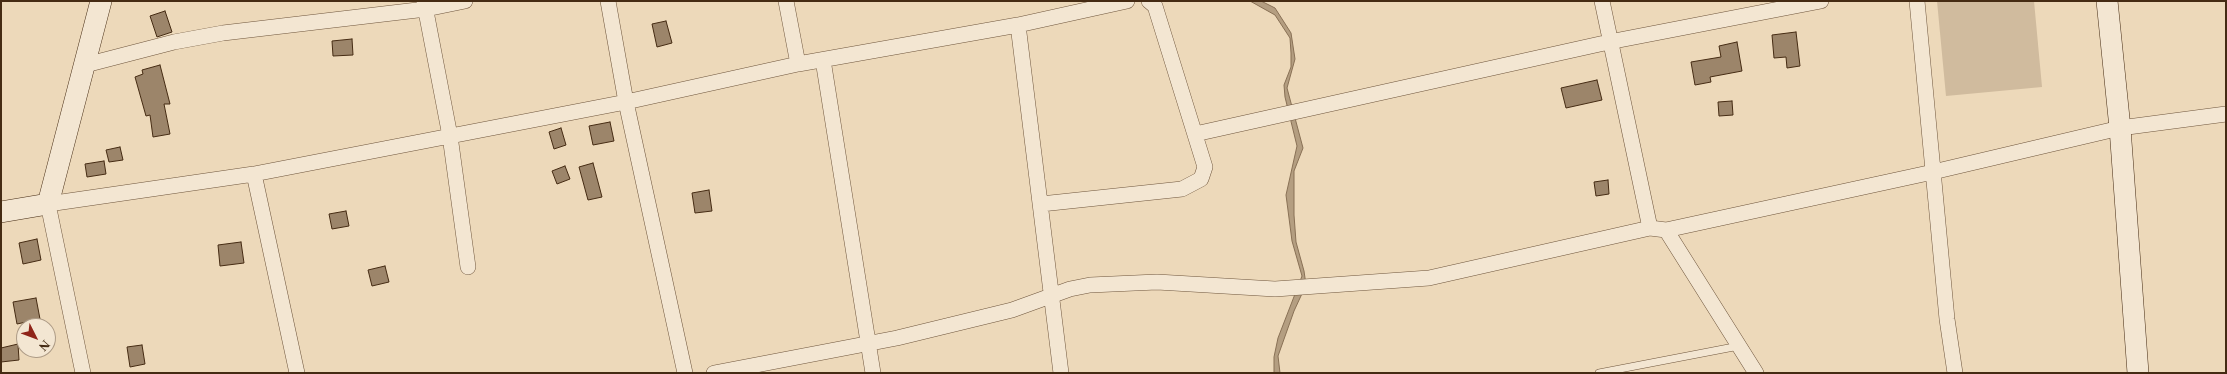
<!DOCTYPE html>
<html>
<head>
<meta charset="utf-8">
<style>
	body { margin:0 }
	#map { position:relative; width:2227px; height:374px; overflow:hidden; background:#edd9ba; font-family:"Libre Caslon Text",serif }
	canvas { display:block }
	.frame { position:absolute; inset:0; border:2px solid #452b13; pointer-events:none }
	.north { position:absolute; left:16px; top:318px; width:40px; height:40px; box-sizing:border-box; background:#f3e6d2; border:1px solid #ad9b86; border-radius:50%; rotate:132deg; font-size:11px; font-weight:700; line-height:16px; text-align:center; color:#452b13 }
	.north::after { content:''; display:block; margin:auto; width:14px; height:18px; background:#8f2418; clip-path:polygon(50% 0,100% 100%,50% 72%,0 100%) }
</style>
</head>
<body>
<div id="map">
<canvas width="2227" height="374"></canvas>
<div class="frame"></div>
<div class="north">N</div>
</div>
<script>
const context = document.querySelector('canvas').getContext('2d');
context.lineJoin = 'round';
function fill(path, color) {
  context.fillStyle = color;
  context.fill(path, 'evenodd');
}
function toPath(rows) {
  const path = new Path2D();
  for (const r of rows) {
    path.moveTo(r[0], r[1]);
    for (let i = 2; i < r.length; i += 2) path.lineTo(r[i], r[i + 1]);
  }
  return path;
}
function stroke(path, color, width, dash) {
  context.strokeStyle = color;
  context.lineWidth = width;
  context.lineCap = dash ? 'butt' : 'round';
  context.setLineDash(dash || []);
  context.stroke(path);
}
const green = toPath([
	[1937,1,2034,1,2042,87,1946,96]
]);
const water = toPath([
	[1250,1,1261,1,1275,8,1291,33,1295,59,1287,88,1303,148,1294,171,1294,215,1296,242,1304,271,1306,285,1294,311,1278,356,1280,373,1274,373,1274,357,1278,338,1302,276,1292,241,1286,195,1297,146,1285,97,1284,85,1291,67,1291,53,1290,38,1275,15,1250,1]
]);
const building = toPath([
	[165,11,172,32,157,37,150,16,165,11],
	[666,21,672,43,657,47,652,24,666,21],
	[1796,32,1800,66,1787,68,1786,57,1774,58,1772,35,1796,32],
	[352,39,353,55,333,56,332,41,352,39],
	[1737,42,1742,71,1710,77,1711,82,1695,85,1691,62,1721,57,1719,46,1737,42],
	[160,65,170,104,164,104,170,134,153,137,150,115,146,116,135,77,143,74,142,70,160,65],
	[1597,80,1602,100,1566,108,1561,88,1597,80],
	[1732,101,1733,115,1719,116,1718,102,1732,101],
	[610,122,614,141,593,145,589,126,610,122],
	[561,128,566,145,554,149,549,132,561,128],
	[120,147,123,160,109,162,106,150,120,147],
	[104,161,106,174,87,177,85,164,104,161],
	[593,163,602,197,588,200,579,167,593,163],
	[565,166,570,179,557,184,552,171,565,166],
	[1608,180,1609,194,1596,196,1594,182,1608,180],
	[709,190,712,211,695,213,692,193,709,190],
	[346,211,349,226,332,229,329,214,346,211],
	[37,239,41,260,23,264,19,243,37,239],
	[241,242,244,263,220,266,218,245,241,242],
	[385,266,389,282,372,286,368,270,385,266],
	[36,298,40,319,17,324,13,302,36,298],
	[18,344,19,360,1,362,1,348,18,344],
	[142,345,145,364,130,367,127,347,142,345]
]);
const lane = toPath([
	[1599,373,1739,346]
]);
const street = toPath([
	[424,1,450,136,468,267],
	[608,1,626,102,685,373],
	[786,1,798,64],
	[1602,1,1650,228],
	[1917,1,1947,319,1955,373],
	[1018,25,1127,1],
	[823,60,873,373],
	[85,63,93,63,174,42,223,33,426,9,465,1],
	[1195,134,1609,42,1821,1],
	[254,174,297,373],
	[1041,204,1182,189,1201,179,1205,167,1155,6,1149,1],
	[1666,230,1756,373],
	[83,373,48,204,254,174,626,102,798,64,1018,25,1061,373],
	[714,373,897,338,1012,310,1070,289,1090,285,1157,282,1275,289,1429,278,1650,228,1666,230,1933,172,2120,128,2226,114]
]);
const secondary = toPath([
	[2107,1,2120,128,2138,373],
	[1,212,48,204,101,1]
]);
fill(green, '#d0bb9e');
fill(water, '#b49e81');
stroke(water, '#887055', 1);
fill(building, '#9c856a');
stroke(building, '#452b13', 1);
stroke(lane, '#6f563d', 8);
stroke(street, '#6f563d', 16);
stroke(secondary, '#452b13', 22);
stroke(lane, '#f3e6d2', 7);
stroke(street, '#f3e6d2', 15);
stroke(secondary, '#f3e6d2', 21);
</script>
</body>
</html>
